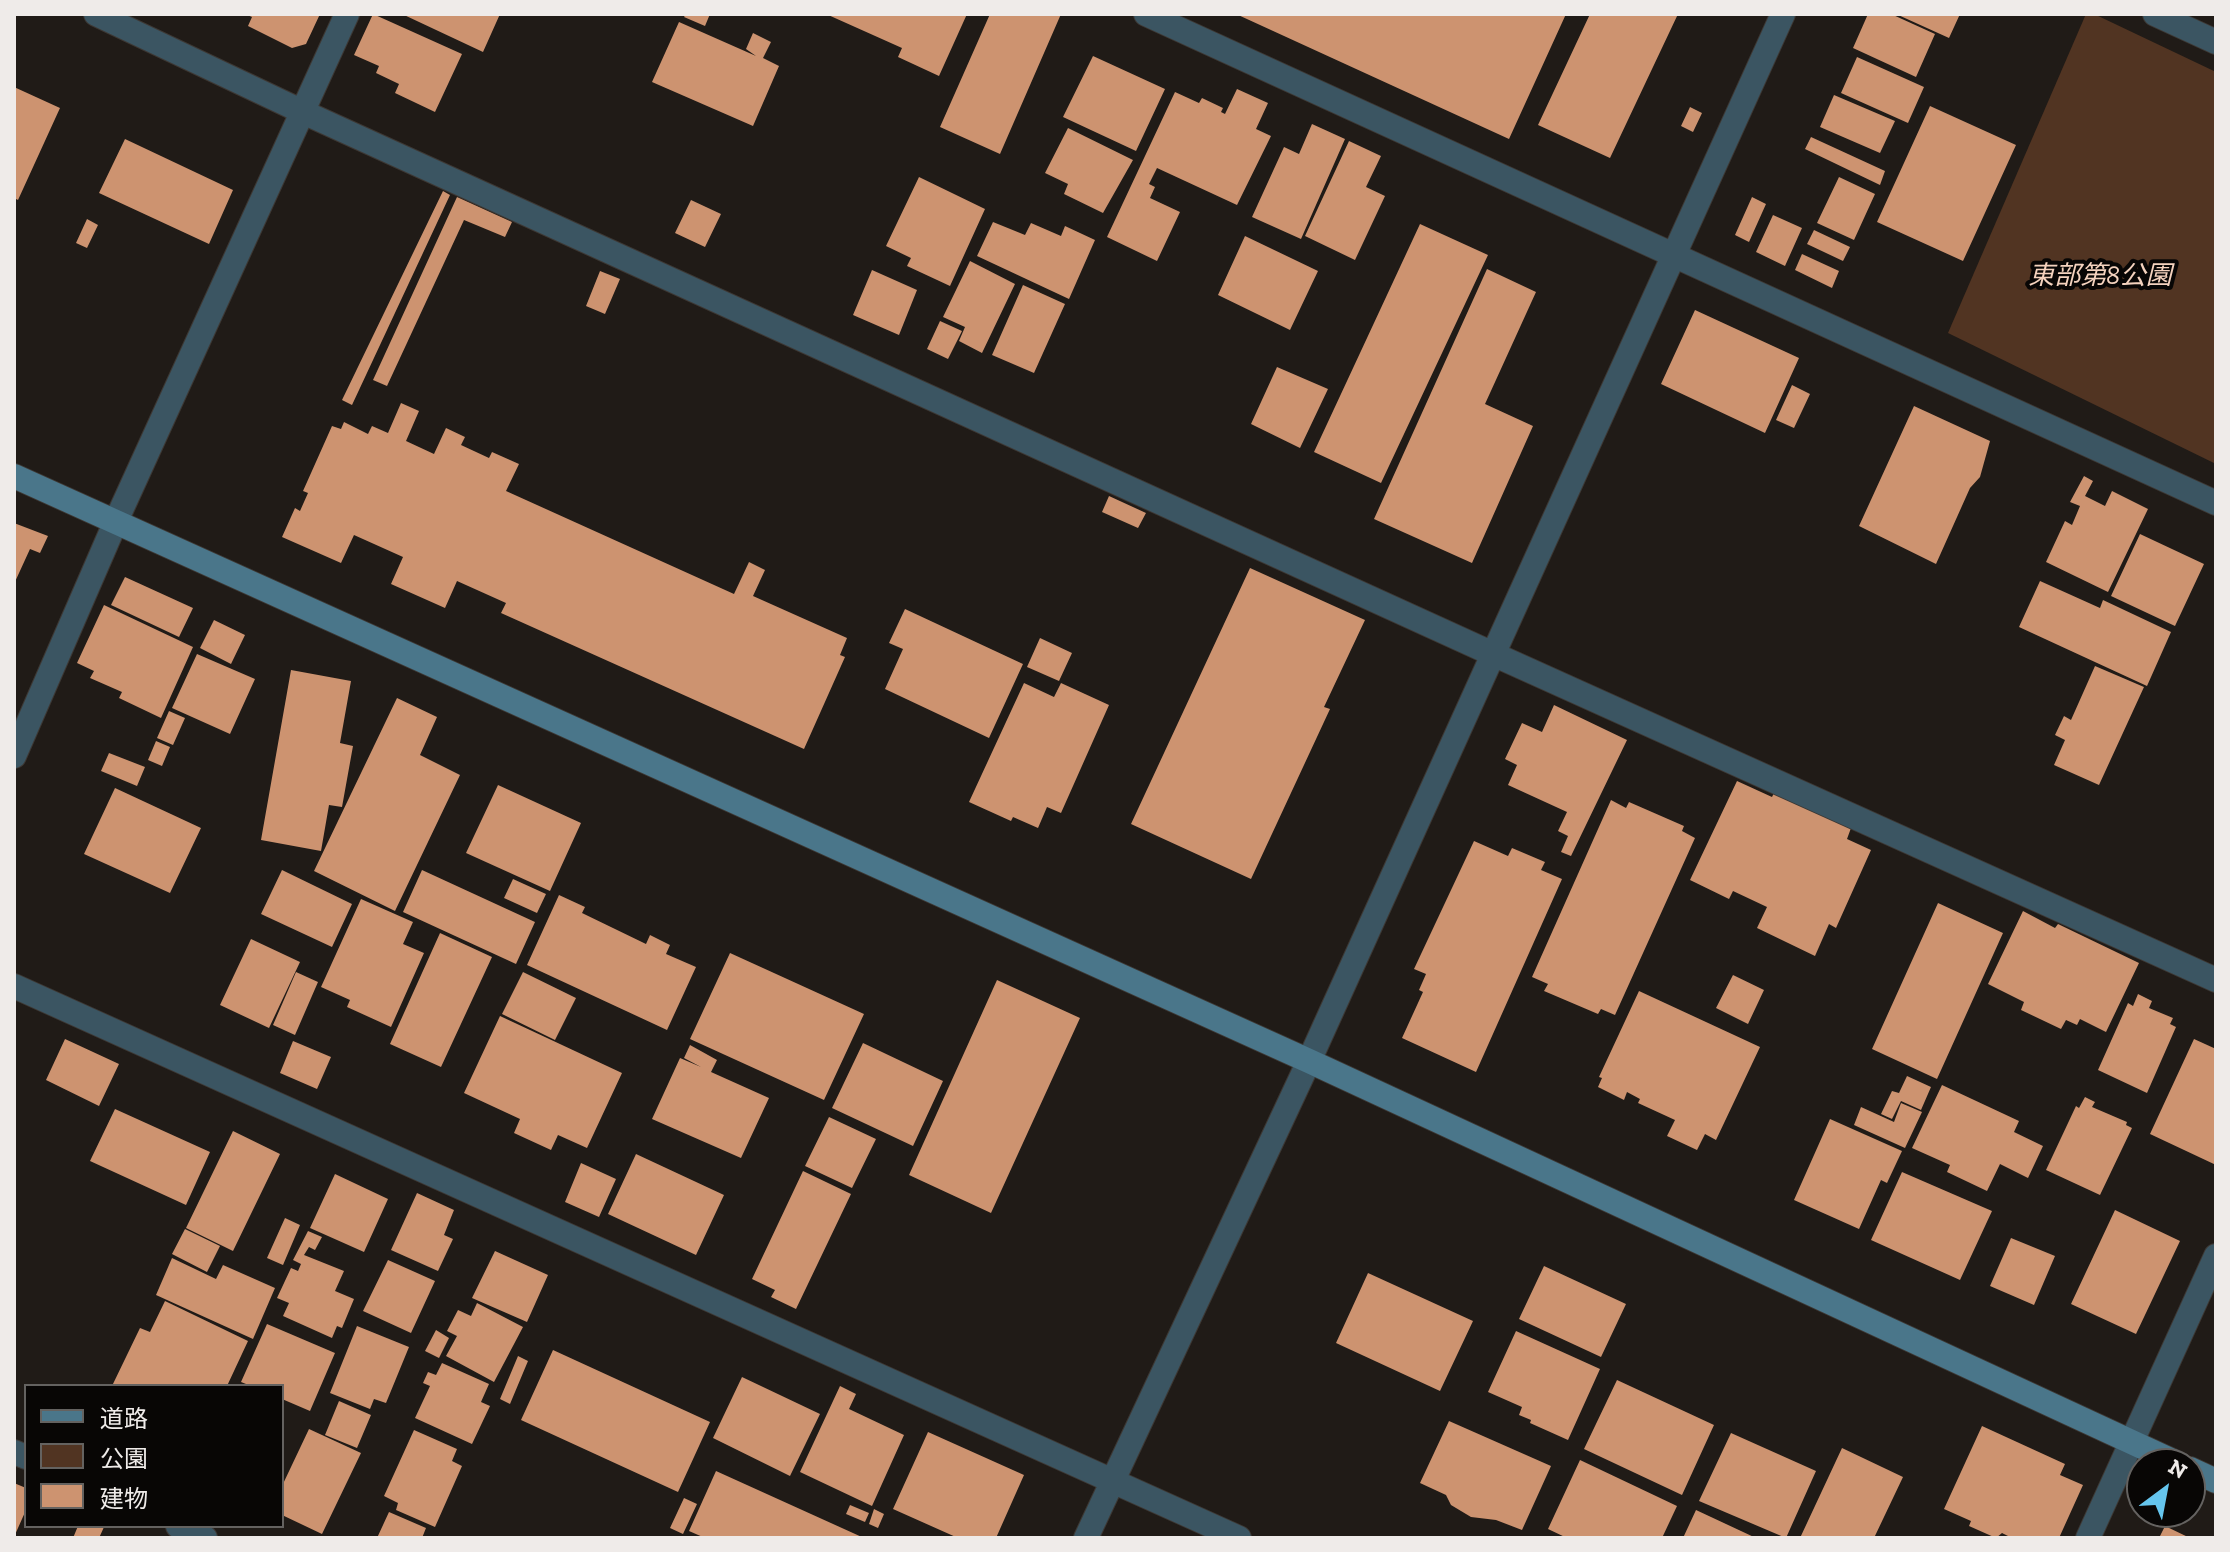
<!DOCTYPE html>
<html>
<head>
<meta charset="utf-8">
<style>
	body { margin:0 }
	#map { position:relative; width:2230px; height:1552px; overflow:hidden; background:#201b17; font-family:"Zilla Slab","Noto Sans JP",serif }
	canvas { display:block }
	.frame { position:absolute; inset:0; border:16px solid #efebe9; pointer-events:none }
	.legend { position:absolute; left:24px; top:1384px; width:260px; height:144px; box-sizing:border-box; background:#080605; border:2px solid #646260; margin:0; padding:10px 14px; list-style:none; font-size:24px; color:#efebe9 }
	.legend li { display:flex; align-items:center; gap:16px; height:40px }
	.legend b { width:40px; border:2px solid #646260 }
	.north { position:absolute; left:2126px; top:1448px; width:80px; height:80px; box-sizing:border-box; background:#080605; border:2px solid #646260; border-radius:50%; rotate:32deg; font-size:22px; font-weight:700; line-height:32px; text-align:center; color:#efebe9 }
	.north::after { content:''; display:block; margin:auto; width:28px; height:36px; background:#65c5ee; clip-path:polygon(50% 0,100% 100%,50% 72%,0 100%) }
</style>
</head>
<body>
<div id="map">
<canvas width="2230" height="1552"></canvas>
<div class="frame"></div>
<ul class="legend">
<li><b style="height:10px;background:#4a768a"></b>道路</li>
<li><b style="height:22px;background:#513422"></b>公園</li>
<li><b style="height:22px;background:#cd9370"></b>建物</li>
</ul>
<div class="north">N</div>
</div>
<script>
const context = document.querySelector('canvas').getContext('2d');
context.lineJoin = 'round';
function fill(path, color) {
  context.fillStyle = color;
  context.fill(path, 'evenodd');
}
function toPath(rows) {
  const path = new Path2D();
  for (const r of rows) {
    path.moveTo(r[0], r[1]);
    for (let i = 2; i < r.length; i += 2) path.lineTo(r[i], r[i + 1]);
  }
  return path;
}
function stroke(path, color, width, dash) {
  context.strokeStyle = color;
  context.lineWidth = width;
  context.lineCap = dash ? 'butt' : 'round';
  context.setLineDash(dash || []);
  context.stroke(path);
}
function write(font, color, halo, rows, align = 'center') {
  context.font = font + ' "Zilla Slab","Noto Sans JP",serif';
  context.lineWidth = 8;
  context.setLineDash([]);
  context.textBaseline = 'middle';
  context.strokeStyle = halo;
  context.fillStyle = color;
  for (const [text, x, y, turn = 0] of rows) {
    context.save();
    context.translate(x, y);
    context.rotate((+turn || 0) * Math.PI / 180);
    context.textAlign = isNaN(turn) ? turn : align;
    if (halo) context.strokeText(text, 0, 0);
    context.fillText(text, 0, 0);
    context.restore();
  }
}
const green = toPath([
	[2086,14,2094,14,2216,72,2216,464,1948,333]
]);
const building = toPath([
	[245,14,320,14,306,44,292,48,248,26,252,17],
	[373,14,462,54,435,112,395,93,399,84,376,73,379,66,354,55],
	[402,14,500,14,483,52],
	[686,14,710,14,705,26,684,17],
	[826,14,967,14,939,76,898,57,902,48],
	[990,14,1061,14,1000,154,940,127],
	[1236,14,1566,14,1509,139],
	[1590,14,1678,14,1610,158,1538,125],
	[1868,14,1891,14,1935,34,1916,77,1853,48],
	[1896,14,1960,14,1949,38],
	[679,22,756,56,746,49,753,33,771,42,763,58,779,66,753,126,652,82],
	[1093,56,1165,89,1136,151,1063,117],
	[1857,57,1924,87,1908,123,1841,93],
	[14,87,60,108,18,200,14,198],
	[1237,89,1268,103,1256,129,1271,136,1237,205,1157,168,1149,184,1155,187,1150,198,1180,212,1157,261,1107,237,1175,92,1199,103,1202,98,1223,108,1221,112,1225,114],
	[1834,95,1895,121,1880,153,1820,127],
	[1930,106,2016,145,1963,261,1877,222],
	[1690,107,1702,113,1693,132,1681,126],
	[1312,124,1345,139,1301,239,1252,217,1284,147,1299,154],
	[1068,128,1133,160,1103,213,1064,194,1068,184,1045,173],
	[1811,137,1885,171,1880,185,1805,149],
	[125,139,233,190,209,244,99,193],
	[1349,141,1381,156,1366,187,1385,196,1355,260,1305,236],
	[919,177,985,209,950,286,907,266,911,258,886,246],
	[1839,177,1875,194,1854,240,1817,223],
	[443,191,450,195,352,405,342,400],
	[457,197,512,222,505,237,464,220,387,386,373,380],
	[1752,197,1766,204,1749,242,1735,235],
	[691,200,721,214,705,247,675,233],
	[1773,215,1802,228,1785,266,1756,252],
	[87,219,98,225,87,248,76,243],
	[993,222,1025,235,1031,223,1061,236,1065,226,1095,240,1069,299,977,256],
	[1420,224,1488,255,1381,483,1314,452],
	[1814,230,1850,247,1843,261,1807,244],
	[1245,236,1318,271,1290,330,1218,295],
	[1802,254,1839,271,1832,288,1795,270],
	[970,261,1015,284,982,353,959,341,965,327,943,317],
	[1487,269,1536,292,1485,404,1533,426,1472,563,1374,519],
	[872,270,917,290,899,335,853,315],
	[600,271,620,279,605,314,586,306],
	[1023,285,1065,304,1034,373,992,355],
	[1695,310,1799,358,1765,433,1661,384],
	[940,321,962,331,948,359,927,349],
	[1277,367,1328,389,1300,448,1251,424],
	[1792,385,1810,394,1794,428,1776,420],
	[401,403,419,411,406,441,434,454,446,428,465,437,461,445,489,458,492,452,519,464,506,491,734,594,749,562,765,570,753,596,847,638,840,655,845,657,804,749,501,613,506,603,457,581,445,608,391,584,403,557,354,535,341,563,282,537,295,508,300,511,308,493,303,491,332,426,341,429,344,422,368,434,372,426,388,433],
	[1914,406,1990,441,1980,477,1970,488,1936,564,1859,526],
	[2084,476,2093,481,2085,496,2105,506,2112,491,2148,509,2108,592,2046,562,2065,521,2072,525,2080,506,2070,502],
	[1109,496,1146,513,1138,528,1102,512],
	[14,523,48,536,40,553,30,549,14,584],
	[2140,534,2204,564,2175,626,2111,596],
	[1250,568,1365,620,1324,707,1330,709,1251,879,1131,824],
	[125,577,193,608,179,637,111,605],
	[2040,581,2100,608,2103,600,2171,632,2147,686,2019,627],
	[104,605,193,647,161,718,119,698,122,692,90,678,94,671,77,663],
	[905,609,1023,664,989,738,885,689,903,649,889,643],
	[214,620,245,635,231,664,200,648],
	[1040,638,1072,653,1059,681,1027,667],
	[197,654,255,679,230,734,172,708],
	[2095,666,2144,687,2099,785,2054,765,2065,740,2055,735,2064,716,2071,720],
	[291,670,351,681,340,743,353,746,342,807,329,805,321,851,261,840],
	[1024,683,1054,697,1061,683,1109,705,1061,813,1047,807,1038,828,1013,817,1011,821,969,802],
	[397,698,437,717,420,755,460,775,395,911,314,871],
	[1554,705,1627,740,1571,856,1561,852,1568,836,1558,831,1567,812,1508,785,1517,765,1505,759,1522,723,1542,732],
	[169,711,185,718,173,745,157,738],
	[156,741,170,747,162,766,148,760],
	[109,753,145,767,137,786,101,771],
	[1737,781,1772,797,1774,793,1851,828,1847,839,1871,850,1836,928,1829,924,1815,956,1757,928,1767,907,1733,891,1729,899,1690,880],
	[498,785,581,823,550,891,466,853],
	[115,788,201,828,170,893,84,854],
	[1611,800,1626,808,1629,802,1684,826,1682,831,1695,838,1615,1015,1601,1009,1598,1014,1544,991,1548,984,1532,977],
	[1474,841,1508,856,1512,848,1545,862,1541,870,1562,879,1476,1072,1402,1038,1423,992,1419,990,1426,974,1414,969],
	[282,870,352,904,332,947,261,914],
	[422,870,535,922,516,964,403,912],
	[513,879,546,894,537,913,504,898],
	[559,895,585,907,582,913,646,944,650,935,670,945,666,954,696,967,667,1030,527,965],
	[361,899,413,922,403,944,424,953,391,1027,347,1007,350,1000,321,987],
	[1938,903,2003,933,1937,1079,1872,1049],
	[2023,911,2055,928,2058,924,2139,963,2106,1032,2080,1019,2077,1025,2066,1020,2061,1029,2021,1010,2024,1002,1988,984],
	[440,933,492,957,441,1067,390,1044],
	[251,939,300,962,269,1028,220,1005],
	[730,953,864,1014,824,1100,690,1039],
	[296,972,318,982,295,1035,273,1025],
	[523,972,576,998,555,1040,502,1014],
	[1733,975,1764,990,1748,1024,1716,1008],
	[997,980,1080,1018,991,1213,909,1175],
	[1639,991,1760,1047,1716,1140,1705,1134,1697,1150,1667,1136,1675,1120,1638,1103,1640,1099,1627,1092,1624,1100,1598,1087,1602,1078,1599,1077],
	[2138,994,2152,1001,2149,1008,2173,1018,2170,1024,2176,1027,2147,1093,2098,1070,2128,1003,2133,1006],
	[500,1016,622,1073,587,1148,558,1135,551,1150,514,1133,520,1119,464,1093],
	[65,1039,119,1064,99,1106,46,1080],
	[2194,1039,2216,1049,2216,1165,2150,1134],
	[293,1041,331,1057,317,1089,280,1073],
	[863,1043,943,1081,913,1146,832,1108],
	[690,1045,717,1060,711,1072,769,1098,741,1158,652,1119,680,1058,701,1067,684,1058],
	[1907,1076,1931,1087,1921,1110,1901,1101,1892,1119,1881,1114,1892,1091,1899,1093],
	[1942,1085,2019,1121,2014,1132,2043,1146,2028,1178,2000,1164,1987,1191,1947,1172,1950,1165,1912,1148],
	[2085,1097,2095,1102,2092,1107,2127,1122,2126,1125,2132,1128,2100,1195,2046,1170,2076,1106,2079,1108],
	[1901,1103,1922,1112,1905,1148,1854,1125,1861,1107,1894,1122],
	[115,1109,210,1152,186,1205,90,1161],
	[829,1117,876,1139,852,1188,805,1166],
	[1830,1119,1902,1151,1887,1183,1881,1180,1859,1229,1794,1200],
	[233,1131,280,1154,233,1251,186,1228],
	[636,1154,724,1195,696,1255,608,1214],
	[581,1163,616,1179,599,1217,565,1202],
	[803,1171,851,1194,796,1309,771,1297,775,1290,752,1279],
	[1902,1172,1992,1211,1960,1280,1871,1240],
	[335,1174,388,1199,364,1252,310,1228],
	[417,1193,454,1210,444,1235,453,1239,438,1271,391,1250],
	[2115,1210,2180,1241,2136,1334,2071,1304],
	[285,1218,300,1225,283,1265,267,1258],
	[185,1229,220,1246,207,1272,172,1254],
	[308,1231,322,1237,315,1250,309,1247,304,1255,344,1271,335,1291,354,1299,342,1328,337,1326,332,1338,283,1316,289,1303,277,1298,291,1268,298,1271,301,1264,293,1260],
	[2011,1238,2055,1256,2034,1305,1990,1286],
	[495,1251,548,1275,527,1322,472,1298],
	[172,1258,216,1279,223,1265,275,1288,253,1339,156,1295],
	[388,1260,435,1281,411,1333,363,1311],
	[1544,1266,1626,1304,1601,1357,1519,1319],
	[1368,1273,1473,1321,1440,1391,1336,1343],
	[165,1301,248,1341,227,1386,112,1386,140,1328,150,1332],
	[477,1303,523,1327,494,1382,446,1356,457,1336,447,1331,458,1310,471,1316],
	[267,1324,335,1353,310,1411,282,1399,282,1386,251,1386,241,1382],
	[357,1326,409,1347,386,1403,374,1399,370,1409,330,1393],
	[436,1330,449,1338,439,1358,425,1351],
	[1516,1331,1600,1369,1568,1440,1530,1423,1531,1420,1519,1415,1522,1407,1488,1392],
	[553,1350,710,1422,678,1492,521,1420],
	[518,1356,528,1361,510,1404,500,1399],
	[442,1363,489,1384,481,1402,490,1406,472,1444,415,1418,430,1386,423,1383,428,1372,436,1375],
	[742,1377,820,1414,790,1476,713,1438],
	[1617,1380,1714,1425,1682,1495,1584,1449],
	[840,1386,856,1394,849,1409,904,1435,872,1506,800,1472],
	[339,1401,371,1415,357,1448,325,1435],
	[1449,1421,1551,1466,1522,1530,1496,1520,1471,1517,1451,1505,1446,1495,1420,1483],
	[1982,1426,2065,1464,2060,1475,2083,1485,2059,1538,2012,1538,2002,1533,1996,1538,1969,1526,1971,1521,1944,1509],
	[309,1429,361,1453,322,1534,282,1515,282,1486],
	[414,1430,457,1449,452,1461,462,1466,435,1527,396,1510,398,1503,384,1496],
	[928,1432,1024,1475,996,1538,958,1538,893,1509],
	[1731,1433,1816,1471,1786,1538,1699,1501],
	[1842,1448,1903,1477,1874,1538,1800,1538],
	[1580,1460,1677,1506,1662,1538,1567,1538,1548,1529],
	[716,1471,864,1538,705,1538,689,1531],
	[14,1483,26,1488,26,1510,14,1537],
	[684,1498,697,1504,683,1534,670,1528],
	[850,1505,869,1513,865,1522,846,1514],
	[874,1509,884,1514,878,1528,869,1524],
	[1696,1510,1756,1538,1683,1538],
	[389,1512,426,1528,422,1538,377,1538],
	[78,1526,102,1526,104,1527,99,1538,73,1538],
	[2165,1526,2190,1538,2159,1538]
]);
const street = toPath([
	[96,14,303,112,1493,654,2216,980],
	[1146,14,2216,503],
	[2155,14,2216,42],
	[14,756,116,521,347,14],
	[14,986,1239,1538],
	[14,1452,26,1457],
	[178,1526,205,1538],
	[1086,1538,1309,1061,1783,14],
	[2088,1538,2216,1256]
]);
const secondary = toPath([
	[14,476,1309,1061,2179,1464],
	[2190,1469,2216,1481]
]);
const parkNames = [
	["東部第8公園",2100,277]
];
fill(green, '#513422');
fill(building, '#cd9370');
stroke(street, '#3d3834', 26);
stroke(secondary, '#3d3834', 26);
stroke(street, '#3b5562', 24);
stroke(secondary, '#4a768a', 24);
write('italic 26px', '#f4d2be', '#080605', parkNames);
</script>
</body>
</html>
